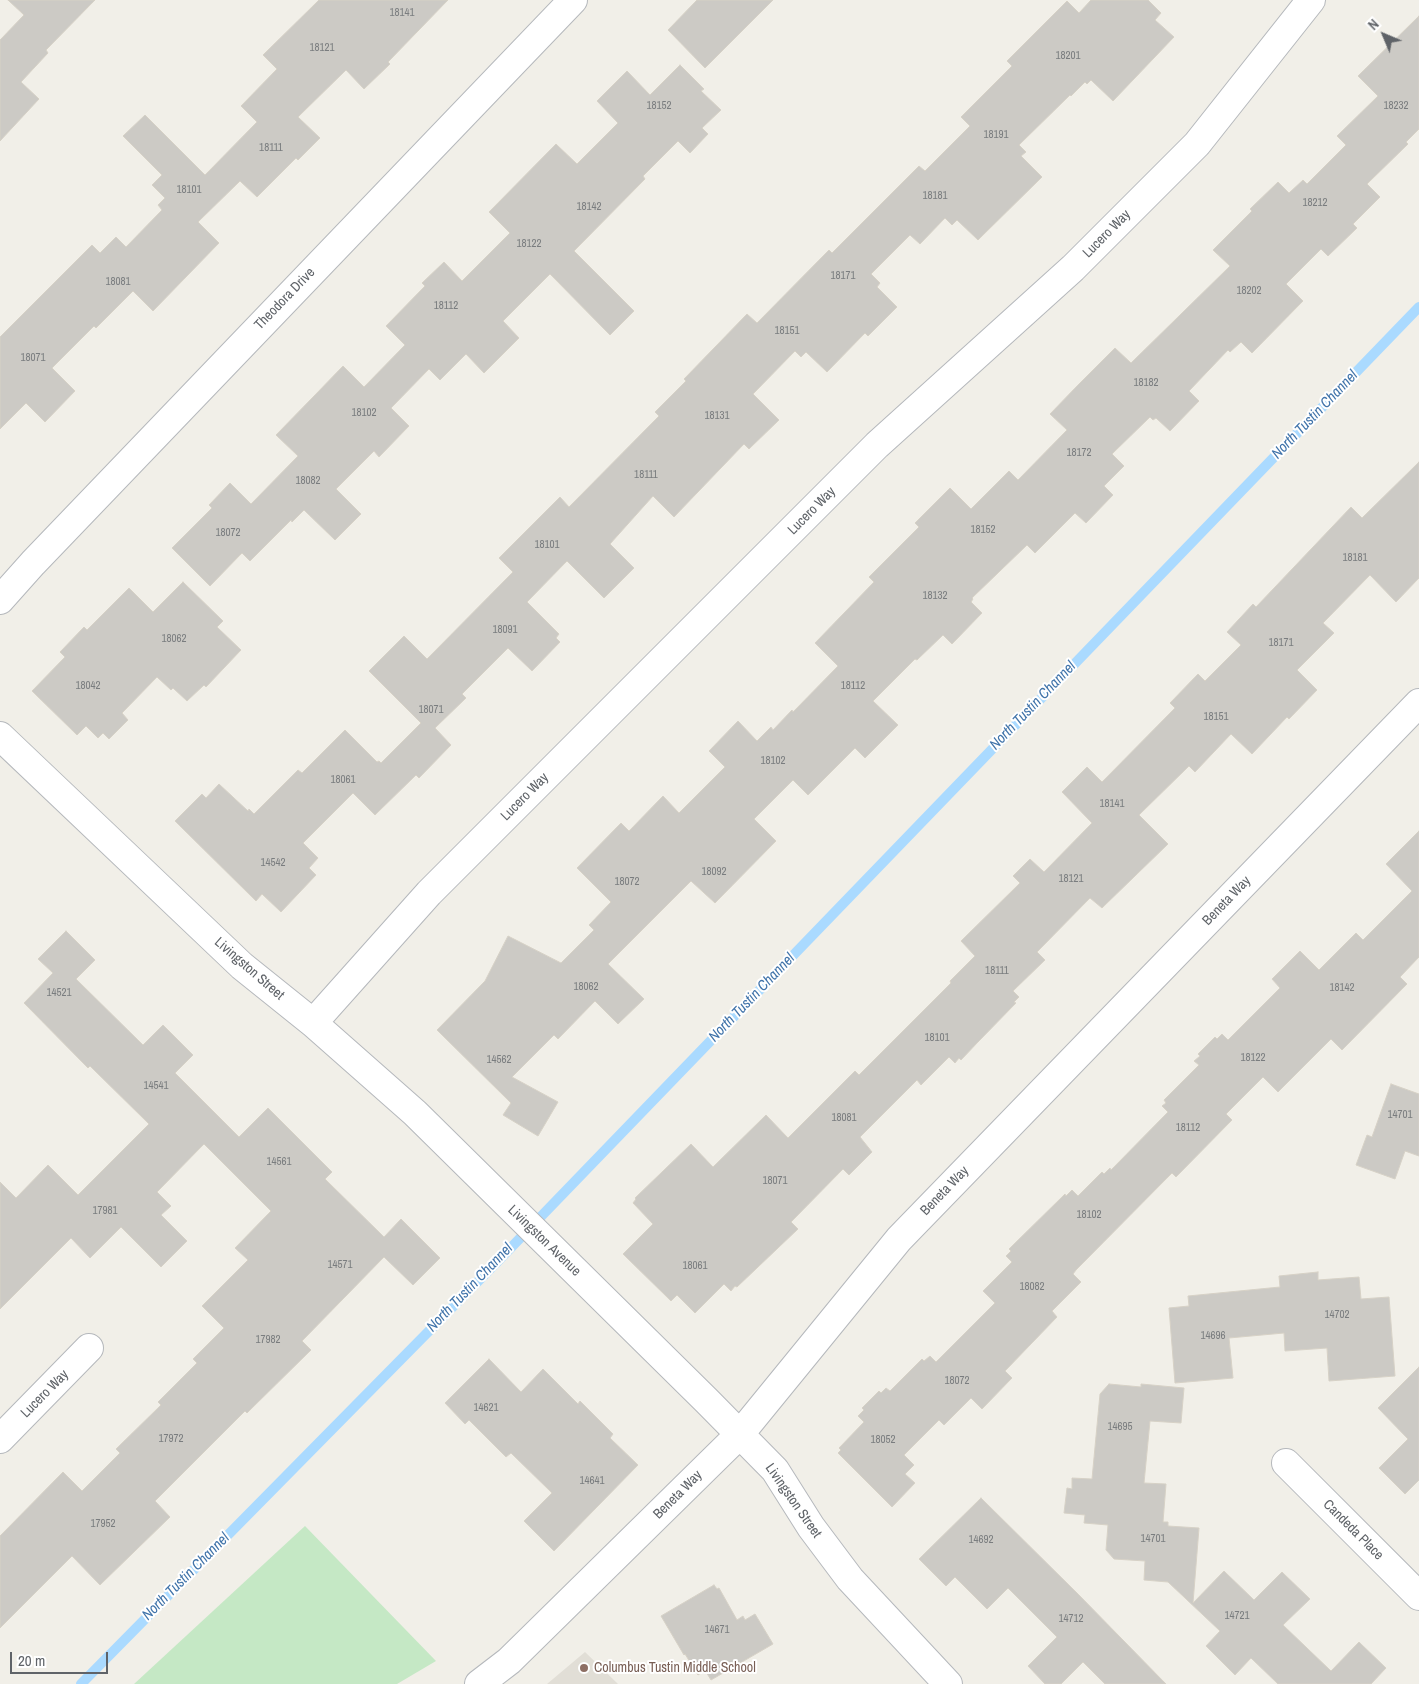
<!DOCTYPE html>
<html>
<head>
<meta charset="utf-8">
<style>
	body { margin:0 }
	#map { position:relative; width:1419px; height:1684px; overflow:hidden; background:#f1efe8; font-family:"Archivo Narrow",sans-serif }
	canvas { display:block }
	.north { position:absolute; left:1359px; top:10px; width:50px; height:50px; -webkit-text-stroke:4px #fff; paint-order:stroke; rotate:315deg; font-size:14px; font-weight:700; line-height:20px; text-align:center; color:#5f6368 }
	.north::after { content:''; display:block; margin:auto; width:18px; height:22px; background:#5f6368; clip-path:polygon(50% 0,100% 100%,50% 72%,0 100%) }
	.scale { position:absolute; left:10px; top:1652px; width:98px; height:22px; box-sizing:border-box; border:2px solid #5f6368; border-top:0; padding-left:6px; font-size:15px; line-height:18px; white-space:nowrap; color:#5f6368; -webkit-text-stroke:4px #fff; paint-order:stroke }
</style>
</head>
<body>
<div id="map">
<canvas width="1419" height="1684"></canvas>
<div class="north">N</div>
<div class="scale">20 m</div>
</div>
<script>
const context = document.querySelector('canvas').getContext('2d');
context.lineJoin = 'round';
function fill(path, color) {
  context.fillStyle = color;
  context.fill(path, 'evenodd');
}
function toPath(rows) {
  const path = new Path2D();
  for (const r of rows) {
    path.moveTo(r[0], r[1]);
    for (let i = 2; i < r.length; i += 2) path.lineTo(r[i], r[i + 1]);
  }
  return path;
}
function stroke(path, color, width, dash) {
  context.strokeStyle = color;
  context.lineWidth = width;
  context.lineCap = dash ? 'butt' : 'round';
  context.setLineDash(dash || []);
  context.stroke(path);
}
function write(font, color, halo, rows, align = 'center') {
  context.font = font + ' "Archivo Narrow",sans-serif';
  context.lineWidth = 4;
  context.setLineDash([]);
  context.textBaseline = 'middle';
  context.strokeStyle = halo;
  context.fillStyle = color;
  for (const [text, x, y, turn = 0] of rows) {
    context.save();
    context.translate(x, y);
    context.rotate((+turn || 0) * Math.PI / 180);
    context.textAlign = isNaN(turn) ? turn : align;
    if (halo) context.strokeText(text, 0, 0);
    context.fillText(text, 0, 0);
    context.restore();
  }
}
const education = toPath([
	[585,1652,618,1684,547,1684]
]);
const green = toPath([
	[305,1526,436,1661,397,1684,134,1684]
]);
const stream = toPath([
	[81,1684,499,1260,1419,307]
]);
const building = toPath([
	[8,0,95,0,46,50,48,53,21,82,39,99,0,141,0,40,24,15,8,0],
	[319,0,448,0,388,62,390,64,364,89,346,70,298,117,320,138,298,160,296,158,257,197,240,181,198,222,219,243,153,311,133,291,96,328,94,326,52,368,75,391,45,422,26,403,0,429,0,337,92,245,100,253,116,237,126,247,162,210,158,205,165,198,152,185,162,175,123,136,145,115,205,175,257,122,241,106,277,69,263,55,319,0],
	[697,0,773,0,705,68,668,30,697,0],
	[1091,0,1148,0,1161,13,1155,20,1174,37,1113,101,1091,80,1087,84,1085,82,1071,96,1070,95,1019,145,1026,152,1021,156,1042,177,978,240,957,220,952,225,945,218,920,244,910,235,871,274,880,283,877,287,897,307,868,336,865,333,827,372,806,352,801,357,795,351,753,394,779,420,749,449,744,444,674,517,653,496,610,544,634,568,604,598,567,561,527,602,559,634,556,638,560,642,532,671,508,648,462,694,466,698,435,728,451,745,419,778,416,775,375,815,353,793,303,843,318,858,309,868,316,875,281,912,262,894,256,901,175,821,202,794,206,798,219,784,248,811,249,809,254,814,298,770,302,773,345,730,377,762,379,761,381,763,421,723,369,671,404,636,427,659,513,572,499,558,560,497,569,507,659,416,655,412,686,381,684,379,747,314,757,323,829,250,832,253,919,166,925,171,970,126,961,117,1012,66,1007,61,1067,1,1079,13,1091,0],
	[1419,16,1419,129,1406,142,1408,144,1367,184,1380,197,1353,224,1357,228,1328,256,1321,249,1286,284,1303,301,1252,353,1241,342,1230,352,1228,350,1189,391,1199,401,1170,431,1156,418,1153,420,1150,417,1112,454,1124,466,1104,486,1113,495,1086,523,1075,513,1035,553,1027,545,972,598,973,599,971,602,982,613,952,644,943,635,917,660,915,659,873,701,898,725,865,758,855,748,808,795,793,780,754,819,776,841,715,903,691,881,608,964,644,999,618,1024,595,1001,558,1039,554,1035,512,1077,558,1102,538,1136,503,1115,511,1103,437,1030,485,981,508,936,561,963,594,930,589,925,611,902,577,868,621,823,629,831,663,796,679,813,725,767,709,751,738,721,757,741,771,727,773,730,792,710,793,712,838,666,815,643,874,582,869,577,919,527,915,523,950,488,971,509,1009,471,1018,480,1067,430,1050,414,1078,385,1115,348,1131,363,1230,266,1213,250,1252,211,1250,209,1278,182,1289,193,1303,180,1307,184,1346,145,1337,136,1378,96,1358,76,1419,16],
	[680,65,704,89,701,91,721,110,702,128,708,134,690,153,678,141,643,176,645,179,574,251,634,311,610,335,550,274,503,321,519,338,484,373,466,354,440,380,429,369,391,408,409,426,379,457,374,451,336,489,361,514,335,540,304,510,292,522,291,520,250,561,242,553,210,586,172,548,212,508,209,505,230,483,251,504,298,456,276,435,314,396,343,366,364,387,405,345,386,326,425,286,422,283,444,262,462,281,510,233,489,212,556,144,577,164,618,123,597,101,627,71,650,95,680,65],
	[1419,462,1419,578,1396,602,1370,575,1323,623,1334,633,1297,670,1317,690,1289,719,1287,717,1252,754,1231,734,1195,772,1189,766,1139,815,1168,844,1102,908,1090,898,1037,952,1045,960,1013,991,1019,997,1014,1002,1016,1003,978,1042,961,1060,959,1058,955,1063,949,1057,921,1085,917,1080,860,1137,872,1152,849,1175,843,1169,791,1222,798,1229,737,1287,735,1286,731,1291,724,1284,695,1313,677,1295,671,1301,623,1254,653,1224,633,1203,636,1199,635,1198,691,1144,713,1167,766,1115,788,1138,855,1071,859,1075,951,983,950,981,975,956,961,941,1020,883,1013,876,1030,859,1044,872,1092,823,1062,792,1087,767,1102,782,1175,708,1170,703,1198,674,1205,681,1241,645,1227,632,1253,604,1256,607,1351,507,1362,518,1419,462],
	[183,582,223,621,217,627,241,650,206,687,204,685,187,701,173,688,171,690,157,677,122,713,128,720,109,739,103,733,98,738,86,726,77,735,32,691,65,657,60,652,84,627,87,630,129,588,153,612,183,582],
	[1419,831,1419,957,1400,977,1407,984,1342,1050,1331,1039,1278,1092,1263,1077,1226,1114,1232,1120,1176,1177,1172,1173,1076,1270,1073,1274,1081,1282,1052,1311,1057,1317,1005,1371,1012,1378,982,1409,971,1398,944,1425,939,1420,904,1455,914,1465,905,1474,915,1483,892,1507,838,1453,841,1450,839,1448,864,1422,858,1416,864,1410,862,1408,879,1391,881,1393,886,1388,890,1391,922,1359,924,1361,930,1356,936,1362,995,1303,983,1291,1012,1262,1006,1256,1011,1251,1009,1249,1065,1194,1066,1196,1072,1190,1078,1196,1102,1172,1104,1174,1110,1168,1111,1170,1168,1112,1162,1106,1166,1103,1164,1100,1199,1065,1194,1061,1200,1056,1198,1054,1215,1037,1217,1039,1222,1034,1228,1040,1280,988,1272,979,1300,951,1319,970,1356,933,1363,940,1412,891,1386,864,1419,831],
	[66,931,95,960,76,979,143,1045,163,1025,193,1055,175,1073,239,1137,268,1108,332,1172,325,1179,384,1237,401,1219,440,1258,413,1285,384,1257,302,1341,311,1350,247,1413,245,1411,155,1501,170,1517,100,1585,72,1556,0,1628,0,1536,63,1472,82,1491,120,1453,116,1449,161,1405,158,1402,197,1363,193,1359,224,1328,202,1306,248,1260,235,1248,271,1211,204,1144,157,1192,171,1206,161,1215,187,1241,161,1267,121,1227,90,1258,71,1238,0,1309,0,1182,16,1198,48,1165,78,1195,149,1124,90,1066,88,1068,24,1003,53,973,38,959,66,931],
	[1391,1084,1419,1094,1419,1156,1405,1151,1395,1179,1356,1165,1367,1135,1372,1137,1391,1084],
	[1318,1272,1318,1280,1359,1277,1361,1299,1389,1297,1395,1376,1329,1381,1327,1348,1285,1351,1284,1333,1229,1338,1233,1378,1175,1383,1169,1308,1189,1306,1188,1296,1280,1287,1279,1276,1318,1272],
	[489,1359,521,1392,543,1369,578,1404,580,1401,613,1434,610,1438,638,1465,554,1551,524,1521,552,1493,511,1453,506,1457,469,1420,465,1424,445,1403,489,1359],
	[1419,1367,1419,1480,1405,1494,1379,1468,1408,1439,1378,1408,1419,1367],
	[1109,1384,1141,1387,1141,1384,1184,1388,1181,1423,1150,1421,1144,1483,1166,1484,1163,1522,1168,1522,1168,1526,1199,1528,1193,1603,1224,1571,1254,1600,1282,1572,1310,1599,1283,1625,1331,1671,1359,1642,1386,1668,1371,1684,1278,1684,1251,1658,1235,1675,1206,1646,1220,1631,1168,1582,1144,1580,1145,1561,1114,1559,1106,1550,1108,1525,1084,1523,1085,1515,1064,1513,1067,1488,1072,1489,1072,1478,1092,1479,1100,1394,1109,1384],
	[981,1498,1077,1593,1166,1684,1105,1684,1083,1662,1061,1684,1045,1684,1028,1666,1057,1637,1008,1588,987,1609,955,1577,946,1586,919,1559,981,1498],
	[714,1585,717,1589,719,1588,737,1620,743,1616,745,1620,755,1614,773,1644,711,1680,705,1670,698,1675,685,1654,684,1655,661,1616,714,1585]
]);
const minor = toPath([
	[0,736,242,966,313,1023,415,1113,707,1401,775,1470,811,1527,850,1579,948,1684],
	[313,1023,429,893,877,445,1073,268,1197,144,1311,0],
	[0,1439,89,1348],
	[1286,1463,1419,1596],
	[479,1684,509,1661,740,1434,899,1239,1419,703]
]);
const tertiary = toPath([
	[0,600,33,563,573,0]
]);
const markers = [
	[584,1668,5,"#8d6e63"]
];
const numberNames = [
	["18141",402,13],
	["18121",322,48],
	["18201",1068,56],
	["18152",659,106],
	["18232",1396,106],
	["18191",996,135],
	["18111",271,148],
	["18101",189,190],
	["18181",935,196],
	["18212",1315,203],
	["18142",589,207],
	["18122",529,244],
	["18171",843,276],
	["18081",118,282],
	["18202",1249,291],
	["18112",446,306],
	["18151",787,331],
	["18071",33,358],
	["18182",1146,383],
	["18102",364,413],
	["18131",717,416],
	["18172",1079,453],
	["18111",646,475],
	["18082",308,481],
	["18152",983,530],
	["18072",228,533],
	["18101",547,545],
	["18181",1355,558],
	["18132",935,596],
	["18091",505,630],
	["18062",174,639],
	["18171",1281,643],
	["18042",88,686],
	["18112",853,686],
	["18071",431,710],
	["18151",1216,717],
	["18102",773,761],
	["18061",343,780],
	["18141",1112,804],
	["14542",273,863],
	["18092",714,872],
	["18121",1071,879],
	["18072",627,882],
	["18111",997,971],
	["18062",586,987],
	["18142",1342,988],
	["14521",59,993],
	["18101",937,1038],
	["18122",1253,1058],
	["14562",499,1060],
	["14541",156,1086],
	["14701",1400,1115],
	["18081",844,1118],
	["18112",1188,1128],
	["14561",279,1162],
	["18071",775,1181],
	["17981",105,1211],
	["18102",1089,1215],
	["14571",340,1265],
	["18061",695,1266],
	["18082",1032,1287],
	["14702",1337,1315],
	["14696",1213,1336],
	["17982",268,1340],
	["18072",957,1381],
	["14621",486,1408],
	["14695",1120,1427],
	["17972",171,1439],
	["18052",883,1440],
	["14641",592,1481],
	["17952",103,1524],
	["14701",1153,1539],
	["14692",981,1540],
	["14721",1237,1616],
	["14712",1071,1619],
	["14671",717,1630]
];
const streetNames = [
	["Lucero Way",1107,234,-45],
	["Theodora Drive",285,299,-46],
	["Lucero Way",812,511,-45],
	["Lucero Way",525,797,-45],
	["Beneta Way",1227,901,-46],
	["Livingston Street",249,969,41],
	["Beneta Way",945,1191,-46],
	["Livingston Avenue",544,1241,44],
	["Lucero Way",45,1394,-45],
	["Beneta Way",678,1495,-45],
	["Livingston Street",793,1501,55],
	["Candeda Place",1353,1530,45]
];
const educationNames = [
	["Columbus Tustin Middle School",594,1668]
];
const waterNames = [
	["North Tustin Channel",1315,415,-46],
	["North Tustin Channel",1033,706,-46],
	["North Tustin Channel",752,998,-46],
	["North Tustin Channel",470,1288,-46],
	["North Tustin Channel",186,1577,-45]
];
fill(education, '#e1ded6');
fill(green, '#c5e8c5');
stroke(stream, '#aadaff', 10);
fill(building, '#cccac5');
stroke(building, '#d6d1c6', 1);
stroke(minor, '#b5b8bc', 30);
stroke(tertiary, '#b5b8bc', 30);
stroke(minor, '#fff', 28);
stroke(tertiary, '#fff', 28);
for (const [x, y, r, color] of markers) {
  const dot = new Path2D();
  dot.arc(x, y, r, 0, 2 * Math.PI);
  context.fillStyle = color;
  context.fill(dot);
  stroke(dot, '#fff', 2);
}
write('11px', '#7a7d7f', null, numberNames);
write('14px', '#5f6368', '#fff', streetNames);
write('14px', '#785e54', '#fff', educationNames, 'left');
write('italic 15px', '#4174aa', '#fff', waterNames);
</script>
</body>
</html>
